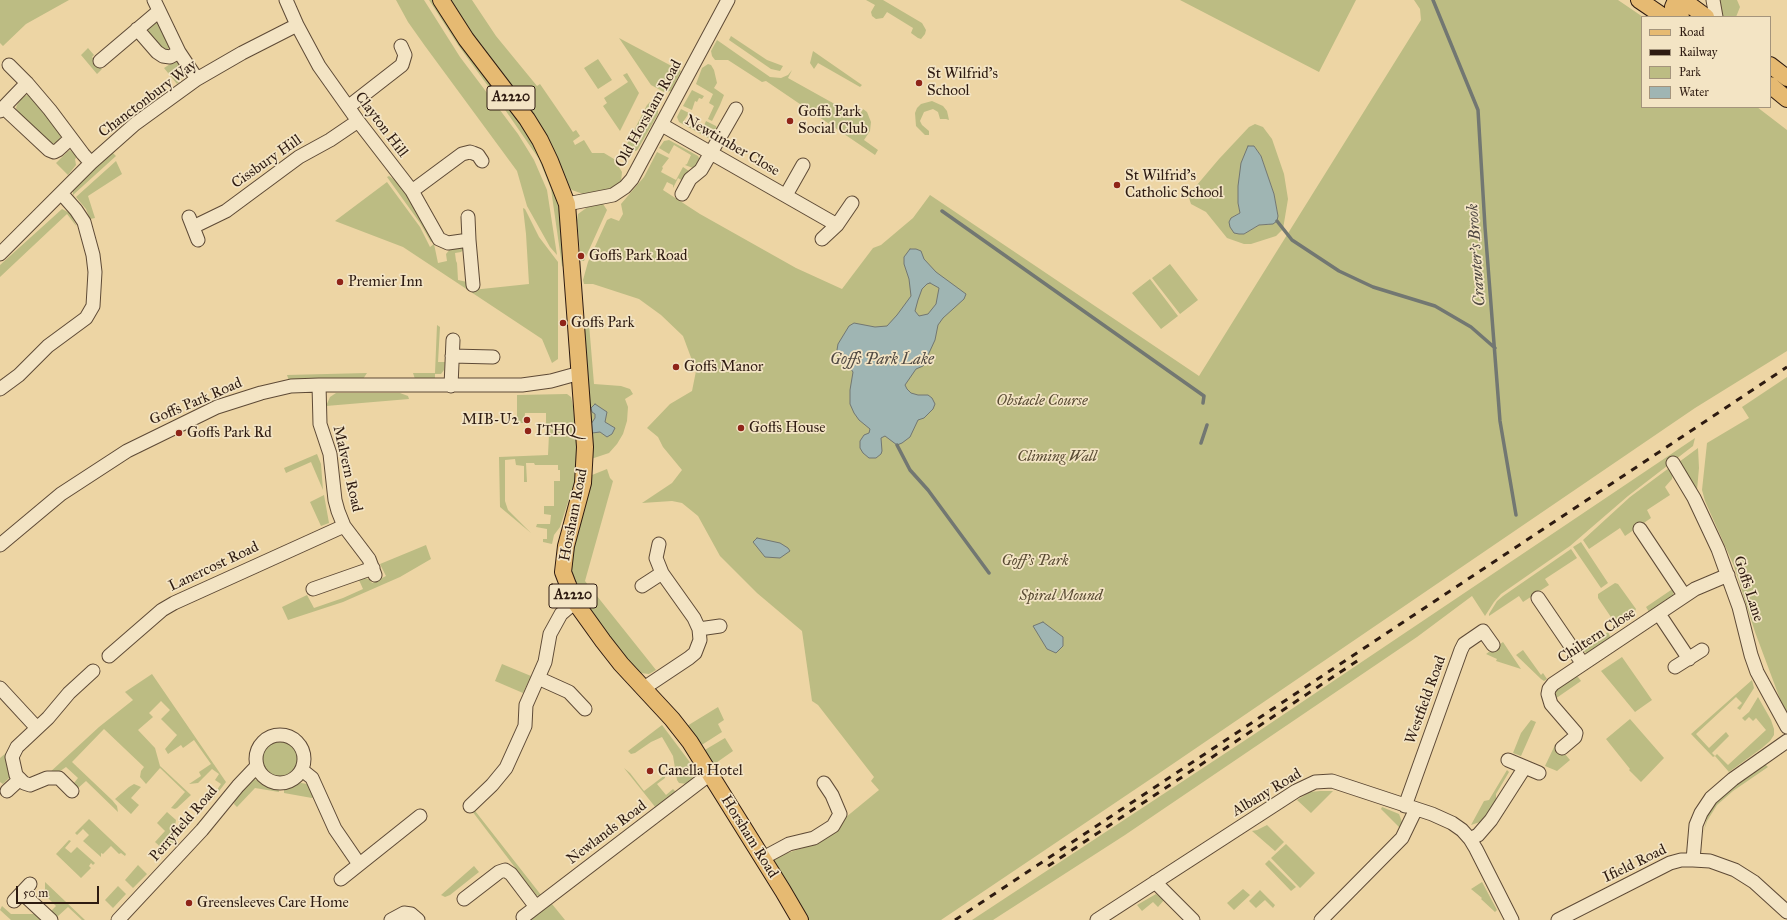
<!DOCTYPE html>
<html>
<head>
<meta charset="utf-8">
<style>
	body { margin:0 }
	#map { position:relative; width:1787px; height:920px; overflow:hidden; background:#edd5a4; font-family:"IM FELL Great Primer",serif }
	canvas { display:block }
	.legend { position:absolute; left:1641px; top:16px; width:130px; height:92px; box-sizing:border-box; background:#f3e4c4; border:1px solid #a4947c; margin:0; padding:5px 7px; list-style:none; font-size:12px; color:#2e1b11 }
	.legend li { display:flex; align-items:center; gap:8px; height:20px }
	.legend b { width:20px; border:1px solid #a4947c }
	.scale { position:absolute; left:16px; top:886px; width:83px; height:18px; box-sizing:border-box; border:2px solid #2e1b11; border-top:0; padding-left:5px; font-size:12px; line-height:14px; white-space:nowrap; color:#2e1b11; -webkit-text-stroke:3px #f3e4c4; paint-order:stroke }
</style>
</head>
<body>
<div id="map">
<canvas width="1787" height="920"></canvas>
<ul class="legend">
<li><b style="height:5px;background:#e6ba72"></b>Road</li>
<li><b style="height:5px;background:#2e1b11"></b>Railway</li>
<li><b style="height:11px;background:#bcbc83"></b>Park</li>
<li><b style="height:11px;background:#9fb5b3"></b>Water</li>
</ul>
<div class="scale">50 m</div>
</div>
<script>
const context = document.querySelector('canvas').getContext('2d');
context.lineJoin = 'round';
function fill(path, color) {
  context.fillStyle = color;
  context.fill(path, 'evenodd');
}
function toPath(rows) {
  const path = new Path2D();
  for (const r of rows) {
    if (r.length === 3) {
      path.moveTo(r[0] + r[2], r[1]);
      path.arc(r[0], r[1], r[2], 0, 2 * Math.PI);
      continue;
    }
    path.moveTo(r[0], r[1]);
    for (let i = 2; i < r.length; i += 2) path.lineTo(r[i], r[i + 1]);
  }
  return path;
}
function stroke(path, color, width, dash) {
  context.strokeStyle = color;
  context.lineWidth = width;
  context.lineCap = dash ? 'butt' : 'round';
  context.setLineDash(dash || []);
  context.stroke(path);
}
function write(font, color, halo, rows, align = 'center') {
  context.font = font + ' "IM FELL Great Primer",serif';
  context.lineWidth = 3.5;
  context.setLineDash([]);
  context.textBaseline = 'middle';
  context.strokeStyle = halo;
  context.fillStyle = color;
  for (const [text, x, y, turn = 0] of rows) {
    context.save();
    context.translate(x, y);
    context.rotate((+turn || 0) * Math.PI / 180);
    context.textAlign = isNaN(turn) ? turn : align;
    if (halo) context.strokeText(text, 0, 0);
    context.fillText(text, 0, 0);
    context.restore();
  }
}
const green = toPath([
	[0,0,69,0,26,24,3,46,0,43],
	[396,0,424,0,460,57,518,134,534,160,547,190,557,255,550,247,527,206,517,171,425,46,408,22],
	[429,0,434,0,534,144,554,187,559,210,567,269,562,266,551,189,539,159,499,101,458,45],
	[447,0,472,0,496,36,537,86,540,84,573,132,576,130,580,136,573,141,575,145,584,140,592,153,604,153,614,159,622,172,621,182,615,187,607,190,583,194,572,190,567,185],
	[866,0,883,0,922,23,926,30,925,34,921,39,918,38,911,33,913,28,887,12,883,18,876,19,872,16,871,12,875,5],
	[1180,0,1356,0,1319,72],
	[1414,0,1618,0,1643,17,1642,107,1757,107,1787,130,1787,351,1695,408,1158,774,941,920,797,920,764,867,775,857,812,845,879,790,871,781,874,777,818,705,812,701,802,631,757,593,720,556,698,516,682,503,672,501,642,503,672,483,682,470,663,447,658,437,647,428,670,404,692,391,696,371,683,336,661,315,639,299,593,284,584,284,583,280,588,262,607,220,611,218,619,221,623,214,621,204,644,177,657,152,669,158,662,167,663,168,661,172,676,180,683,167,689,171,683,181,678,178,673,188,673,185,667,182,663,190,700,214,796,268,842,289,873,248,881,245,913,218,930,195,1199,376,1421,20,1420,9],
	[1718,0,1737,0,1740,7,1736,17,1721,17],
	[153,23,158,23,170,47,166,51,164,51,149,34,148,28],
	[731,36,767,60,783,66,780,71,771,69,729,40],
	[619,38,681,71,671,91,664,92,651,85],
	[717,40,770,77,781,78,788,75,792,70,788,78,858,117,863,109,867,112,871,122,870,131,864,140,878,150,875,155,766,81,762,82,728,60,715,60,712,56,711,51],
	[88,48,94,55,92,57,102,69,97,74,81,55],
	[813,51,862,85,860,87,818,63,814,69,810,63],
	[598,59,612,80,598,89,584,68],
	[175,61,178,62,185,72,182,74,181,80,177,84,164,68],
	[708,64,711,65,714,70,717,83,714,88,724,95,720,105,712,121,708,119,714,106,709,103,713,94,696,84,702,68],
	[627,73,639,93,620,131,603,106,607,103,604,98,628,82,623,75],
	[692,90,704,96,702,99,699,98,697,102,695,101,692,110,683,106],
	[28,95,31,96,61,134,61,137,56,143,52,144,48,142,18,112,16,108,17,105,23,96],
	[932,101,943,106,947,111,949,120,946,119,940,119,938,112,933,109,924,112,920,121,922,125,929,131,929,135,925,135,916,126,915,113,917,108,921,104],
	[650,102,656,103,658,106,658,114,638,149,636,151,631,151,628,150,627,144,647,105],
	[681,109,689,113,683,122,701,132,706,121,716,126,717,129,713,137,708,138,679,122,677,117],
	[1255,124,1263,127,1272,139,1284,174,1288,199,1283,229,1276,236,1251,244,1244,244,1227,238,1206,212,1191,204,1189,198,1191,192,1219,159,1249,127],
	[1254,146,1261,156,1274,194,1278,216,1268,225,1259,225,1244,234,1231,218,1240,213,1238,203],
	[669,140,698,156,700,160,696,167,693,168,685,165,687,164,691,155,674,145,669,154,659,148,664,141],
	[70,150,78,156,75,159,76,165,68,175,56,163,67,152],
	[111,151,116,156,73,195,73,189],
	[116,161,122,174,88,196,95,218,90,219,86,209,76,197],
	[389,176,399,183,405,189,433,241,431,242,420,223,387,177],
	[387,182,420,227,430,247,434,244,438,263,447,261,446,254,451,248,463,248,464,249,461,252,455,253,456,261,457,263,458,280,467,282,472,290,529,284,526,234,523,208,525,209,539,237,558,262,558,359,552,363,542,339,403,247,335,221],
	[599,204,603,204,607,210,584,261,581,261,577,220,578,214,589,206],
	[62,209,70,213,77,227,67,214,0,277,0,265],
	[1170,264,1198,300,1180,314,1152,278],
	[1150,279,1178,316,1161,329,1132,293],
	[589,324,594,384,621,386,630,389,633,394,625,399,628,407,627,421,623,434,617,444,609,453,591,459,584,326],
	[437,325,440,327,438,362,445,362,444,370,441,374,435,374,435,379,415,379,413,373,435,373],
	[367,373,363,379,289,381,287,375],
	[1787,377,1787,712,1783,707,1755,632,1734,566,1705,501,1702,490,1707,443,1749,418,1742,407],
	[336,393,400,393,408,396,409,399,326,406,330,397],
	[567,394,571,397,573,406,578,455,576,477,560,527,554,535,552,544,543,542,543,539,547,539,547,529,536,527,537,524,550,524,551,515,544,514,544,506,554,506,554,481,560,481,560,470,558,470,558,465,535,465,534,463,526,463,527,482,524,482,524,466,516,465,515,459,505,460,505,501,508,510,531,533,500,507,499,457,548,455,549,434,546,434,546,413,525,413,524,423,517,423,517,395],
	[1695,438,1693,446,1628,496,1570,546,1501,594,1494,602,1485,616,1472,596,1417,637,1125,835,993,920,972,920,1253,735],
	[1698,448,1699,468,1697,490,1679,462],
	[317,454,321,464,323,490,311,462,286,473,284,468],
	[1669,468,1673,474,1672,479,1665,487,1670,495,1647,510,1651,518,1625,536,1620,528,1589,549,1583,540,1630,497],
	[607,469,610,478,613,481,585,581,656,670,649,674,640,673,627,660,584,603,575,587,573,579,571,560,573,546,581,520,592,475],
	[324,495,329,523,321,526,310,502],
	[1581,542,1608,583,1601,588,1573,547],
	[426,545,431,559,400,577,343,602,288,620,282,607,307,595,314,608,343,598,363,589,359,580,364,578,369,579,372,583,386,576,380,564],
	[1571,549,1577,558,1545,579,1549,585,1523,602,1519,596,1489,616,1489,614,1497,601,1503,596],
	[1615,583,1618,584,1636,609,1635,611,1617,623,1615,623,1598,598,1598,594],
	[1674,588,1673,598,1651,613,1649,612,1646,607],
	[1608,632,1611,638,1589,654,1580,650],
	[1503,642,1521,669,1496,661,1497,659,1486,654],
	[1523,650,1541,675,1543,673,1547,679,1544,681,1541,679,1516,655],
	[1622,657,1652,700,1635,712,1601,671],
	[502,664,531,676,523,693,495,681],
	[152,674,226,782,213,799,208,795,208,790,214,794,221,784,215,780,219,774,212,769,198,783,189,784,201,776,199,772,211,764,194,740,183,748,181,745,168,754,165,749,177,735,161,719,170,710,161,701,149,713,153,717,138,730,155,748,160,766,191,795,177,808,175,809,171,808,185,792,160,768,146,784,140,777,141,771,144,767,104,729,72,762,112,800,117,806,118,812,86,781,77,789,73,784,78,778,66,767,56,774,48,774,99,727,133,700,125,692],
	[1575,676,1578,677,1581,681,1555,699,1555,694,1559,686],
	[1752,680,1754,688,1740,710,1737,708,1742,703,1736,697,1696,734,1709,748,1726,732,1729,736,1712,753,1715,756,1717,754,1728,765,1766,730,1756,718,1753,721,1749,717,1745,721,1742,718,1749,712,1758,697,1771,720,1774,729,1774,735,1770,741,1762,748,1729,772,1715,756,1713,757,1691,734],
	[718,707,724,720,718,724,722,732,700,746,687,726],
	[1630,719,1664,758,1641,782,1629,770,1630,769,1606,739],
	[1531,720,1536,722,1521,756,1513,753,1521,733],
	[662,725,695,769,694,776,687,784,679,783,677,780,673,756,662,737,651,742,635,753,631,754,628,751],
	[725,738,733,751,713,765,703,751],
	[280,759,20],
	[1555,745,1560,748,1570,760,1557,771,1545,766],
	[6,753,9,753,12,775,3,784,0,782,0,758],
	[1765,764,1768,767,1733,791,1717,805,1707,821,1703,834,1708,814,1718,799],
	[624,768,630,773,644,791,665,775,665,778,657,784,666,795,673,789,676,792,656,808],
	[1507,770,1509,772,1496,794,1496,802,1480,822,1471,825,1484,801,1489,800],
	[254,779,278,786,279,792,255,788,237,807,234,804,235,800,242,789],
	[296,782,307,784,311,787,316,796,312,798,284,793,284,788],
	[134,784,141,787,131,798,139,805,131,814,115,799,129,787],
	[1320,791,1333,791,1311,813,1297,800,1310,792],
	[472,807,541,895,539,896,536,895,472,811],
	[1382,807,1399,814,1402,822,1400,828,1381,809],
	[167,812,176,820,175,826,180,831,185,829,166,852,155,842,165,831,157,823],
	[89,819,126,854,125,856,121,853,119,854,111,846,103,854,101,853,101,857,83,841,89,835,83,829,77,835,75,833],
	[1267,825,1284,842,1275,851,1252,831,1257,830],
	[69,840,71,841,65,848,71,853,77,847,95,863,93,865,91,863,89,866,91,868,81,878,56,854],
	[1286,844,1315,873,1300,888,1271,858],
	[1269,860,1296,887,1291,891,1265,864],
	[138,865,147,874,133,888,125,880],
	[474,866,479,872,450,895,445,897,441,895],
	[45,882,85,920,82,920,68,907,57,917,52,913,51,911,56,906,45,895],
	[1482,882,1497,910,1495,912,1481,899,1482,898,1471,889],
	[118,886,126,894,113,908,105,900],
	[1243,889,1250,895,1234,910,1227,903],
	[1260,890,1275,905,1273,908,1265,900,1256,908,1249,901],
	[1156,894,1164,900,1158,907,1153,902,1142,911,1137,905],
	[552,904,565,920,528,920],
	[2,906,11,914,35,914,37,912,45,920,11,920,0,910]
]);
const water = toPath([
	[1248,146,1254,146,1261,156,1274,194,1278,216,1277,221,1273,224,1259,225,1244,234,1239,234,1234,233,1230,227,1229,222,1231,218,1240,213,1238,203,1238,186,1241,163,1248,146],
	[910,249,916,249,921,251,924,259,936,272,966,294,964,299,943,318,938,325,935,340,923,366,916,369,905,385,907,389,911,393,918,395,928,395,932,398,935,404,933,409,924,418,918,420,910,437,902,443,897,445,885,436,881,438,882,451,881,454,876,458,869,458,863,453,860,448,860,441,864,435,869,433,870,429,859,420,854,413,850,404,850,390,853,372,837,350,838,344,849,326,854,323,875,327,887,326,897,315,911,296,909,279,904,264,904,257,910,249],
	[930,283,939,288,936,304,928,314,919,316,915,311,918,300,922,289,927,284,930,283],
	[595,404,607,412,605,422,615,428,612,434,607,437,600,432,592,433,589,427,595,418,595,414,592,412,591,408,595,404],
	[757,538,780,543,788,548,790,551,780,558,765,557,753,542,757,538],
	[1043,622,1063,637,1063,646,1056,653,1047,649,1033,626,1043,622]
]);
const stream = toPath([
	[1433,0,1478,110,1485,227,1500,421,1516,515],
	[942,211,1204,396,1203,403],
	[1277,221,1292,240,1339,271,1373,287,1435,306,1471,327,1495,348],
	[1201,443,1207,425],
	[897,445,910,470,928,490,989,573]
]);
const minor = toPath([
	[154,0,179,52,197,79],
	[286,0,297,25,319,66,358,121,412,191,439,239,448,243,469,240,473,285],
	[1713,0,1716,17],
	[137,29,157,52,163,56,170,57,179,52],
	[100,61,159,11],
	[9,65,27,83],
	[348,107,402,65,405,55,401,46],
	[4,108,49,150,54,152,58,150,71,138],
	[0,111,27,83,50,110,83,154,91,163],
	[662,125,837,225],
	[412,191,462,154,470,152,473,153,478,155,482,161],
	[682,194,690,179,701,170,736,109],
	[786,195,803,165],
	[567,204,613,195,625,187,632,179,728,0],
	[189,217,198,240],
	[468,217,469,240],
	[193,227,226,211,299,157,330,140,358,121],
	[822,239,837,225,852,203],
	[0,254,91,163,135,124,197,79,242,53,297,25],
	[452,356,493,357],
	[319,385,320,424,330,454,335,500,338,511,344,526,369,559,375,575],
	[451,386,453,340],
	[0,389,19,375,48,346,86,318,93,306,95,272,93,255,84,222,76,210,61,193],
	[1673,463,1694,498,1718,549,1739,607,1751,655,1757,672,1787,727],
	[1640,529,1684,595],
	[0,545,61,494,127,451,217,407,261,393,291,386,319,385,522,385,551,381,580,373],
	[642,586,662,573,656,558,659,544],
	[313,589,373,568],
	[1538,598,1583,664],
	[1659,614,1689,659],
	[699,629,720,626],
	[109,656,162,610,174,603,344,526],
	[1675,667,1702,650],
	[538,678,569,692,585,709],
	[0,688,37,728],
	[644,688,689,658,695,653,700,640,699,629,694,618,662,573],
	[280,759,24],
	[1562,748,1575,737,1576,733,1551,704,1548,694,1549,689,1553,684,1695,589,1728,575],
	[1508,760,1539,773],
	[302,770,312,778,335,829,359,864],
	[7,791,20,779],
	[72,791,59,778,47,778,30,785,24,783,16,775,12,757,17,747,48,718,69,693,93,671],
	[470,806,492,785,506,768,525,726,526,705,545,662,550,634,561,614,575,602],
	[1405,806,1461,650,1464,644,1483,631,1493,645],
	[1470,839,1478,835,1491,820,1525,767],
	[763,858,789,844,814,838,833,826,840,814,832,795,824,783],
	[1693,860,1696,825,1701,813,1711,798,1733,779,1787,741],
	[341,879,420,816],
	[1155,882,1193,920],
	[22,893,51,920],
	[464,899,499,872,505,870,511,874,536,907],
	[14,901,30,884],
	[523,917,710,774],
	[118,920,202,830,238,786,257,766],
	[391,920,404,913,411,914,418,920],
	[1097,920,1296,791,1315,782,1332,781,1432,814,1452,823,1462,830,1470,839,1476,849,1512,920],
	[1321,920,1402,838,1416,809],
	[1558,920,1670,863,1681,860,1693,860,1710,861,1735,870,1754,882,1787,912]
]);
const major = toPath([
	[441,0,466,39,527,119,540,140,550,161,567,204,585,447,583,483,566,546,563,572,568,585,575,602,603,641,621,664,672,719,690,742,783,891,800,920],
	[1639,0,1664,17],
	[1676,0,1673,7,1674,10,1681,17],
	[1683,0,1706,17],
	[1770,65,1787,78],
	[1770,85,1787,99]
]);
const rail = toPath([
	[1048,866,1360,659],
	[955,920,1787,367]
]);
const markers = [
	[919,83,4,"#8f2418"],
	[790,121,4,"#8f2418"],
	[1117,185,4,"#8f2418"],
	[581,256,4,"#8f2418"],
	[340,282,4,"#8f2418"],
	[563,323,4,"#8f2418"],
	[676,367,4,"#8f2418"],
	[527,420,4,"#8f2418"],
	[741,428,4,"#8f2418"],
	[528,431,4,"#8f2418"],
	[179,433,4,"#8f2418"],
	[650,771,4,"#8f2418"],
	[189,903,4,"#8f2418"]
];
const shields = [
	[511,98,48],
	[573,596,48]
];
const shieldNames = [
	["A2220",511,98],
	["A2220",573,596]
];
const poiNames = [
	["St Wilfrid's",927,74],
	["School",927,91],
	["Goffs Park",798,112],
	["Social Club",798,129],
	["St Wilfrid's",1125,176],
	["Catholic School",1125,193],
	["Goffs Park Road",589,256],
	["Premier Inn",348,282],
	["Goffs Park",571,323],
	["Goffs Manor",684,367],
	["MIB-U2",519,420,"right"],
	["Goffs House",749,428],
	["ITHQ",536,431],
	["Goffs Park Rd",187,433],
	["Canella Hotel",658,771],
	["Greensleeves Care Home",197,903]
];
const streetNames = [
	["Chanctonbury Way",148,99,-37],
	["Old Horsham Road",649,114,-61],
	["Clayton Hill",381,125,53],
	["Newtimber Close",732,146,30],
	["Cissbury Hill",267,162,-35],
	["Goffs Park Road",196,402,-23],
	["Malvern Road",347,469,77],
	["Horsham Road",574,515,-79],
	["Lanercost Road",214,567,-25],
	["Goffs Lane",1748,589,72],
	["Chiltern Close",1597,636,-33],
	["Westfield Road",1426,700,-70],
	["Albany Road",1267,793,-31],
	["Perryfield Road",184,824,-49],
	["Newlands Road",607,833,-37],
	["Horsham Road",749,837,58],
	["Ifield Road",1635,864,-26]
];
const parkNames = [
	["Obstacle Course",1042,401],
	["Climing Wall",1057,457],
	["Goff's Park",1035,561],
	["Spiral Mound",1061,596]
];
const waterNames = [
	["Crawter's Brook",1477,255,-94],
	["Goffs Park Lake",882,360]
];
fill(green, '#bcbc83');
fill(water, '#9fb5b3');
stroke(water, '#727772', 1);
stroke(stream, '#727772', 3.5);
stroke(minor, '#5e4a36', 15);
stroke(major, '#2e1b11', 18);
stroke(minor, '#f3e4c4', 13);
stroke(major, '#e6ba72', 16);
stroke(rail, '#2e1b11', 3, [7, 7]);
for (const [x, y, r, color] of markers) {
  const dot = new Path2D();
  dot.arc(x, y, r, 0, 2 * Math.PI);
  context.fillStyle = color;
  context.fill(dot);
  stroke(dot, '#f3e4c4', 1.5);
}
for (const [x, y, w] of shields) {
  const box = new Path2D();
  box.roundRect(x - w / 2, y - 12, w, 24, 3);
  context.fillStyle = '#f3e4c4';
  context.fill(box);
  stroke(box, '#2e1b11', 1);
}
write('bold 14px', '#2e1b11', null, shieldNames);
write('15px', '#2e1b11', '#f3e4c4', poiNames, 'left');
write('15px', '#2e1b11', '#f3e4c4', streetNames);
write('italic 15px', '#594b33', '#f3e4c4', parkNames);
write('italic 16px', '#504942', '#f3e4c4', waterNames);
</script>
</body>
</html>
